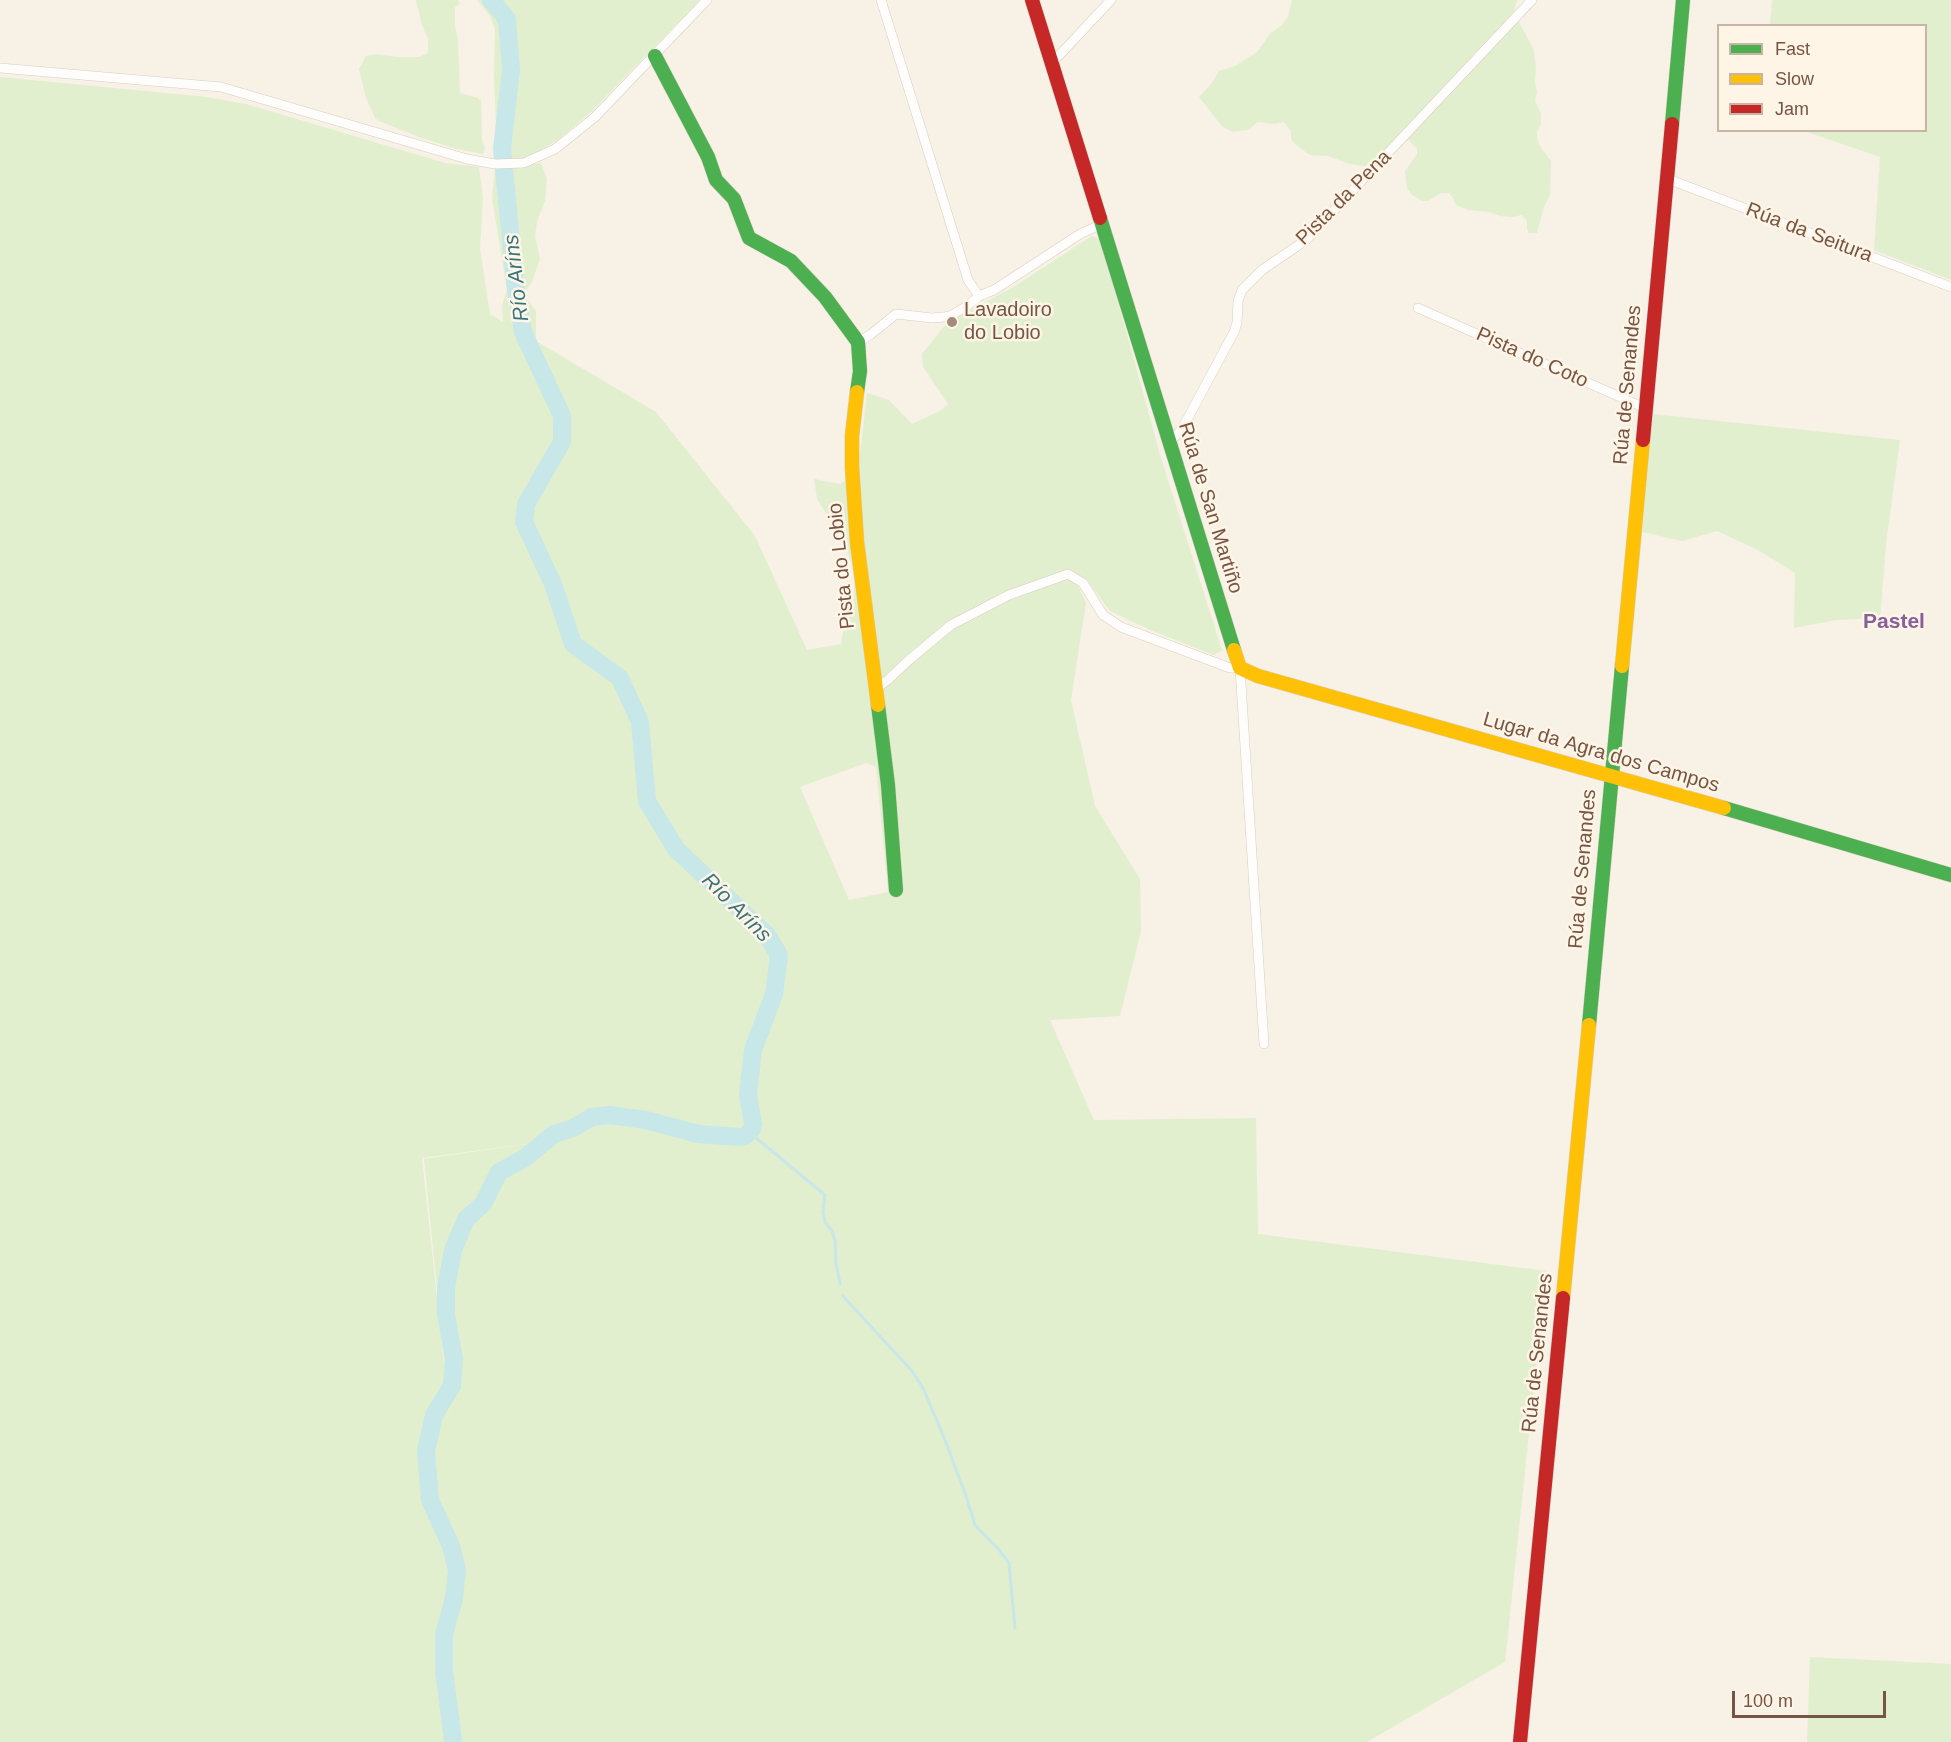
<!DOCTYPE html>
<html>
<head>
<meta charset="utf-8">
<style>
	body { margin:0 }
	#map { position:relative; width:1951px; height:1742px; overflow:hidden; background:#f7f1e6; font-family:Helvetica,sans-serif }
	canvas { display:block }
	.legend { position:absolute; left:1717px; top:24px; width:210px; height:108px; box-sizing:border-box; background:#fff5e7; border:2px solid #c9b5a6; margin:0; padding:8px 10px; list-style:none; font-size:18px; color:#754 }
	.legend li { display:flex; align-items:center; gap:12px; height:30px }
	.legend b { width:30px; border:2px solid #c9b5a6 }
	.scale { position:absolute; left:1732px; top:1691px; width:154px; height:27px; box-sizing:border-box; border:3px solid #754; border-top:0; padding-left:8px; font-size:18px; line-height:21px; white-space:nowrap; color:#754; -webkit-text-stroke:4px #fff5e7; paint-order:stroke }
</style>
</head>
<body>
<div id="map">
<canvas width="1951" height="1742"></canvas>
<ul class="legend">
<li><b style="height:8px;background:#4caf50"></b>Fast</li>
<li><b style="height:8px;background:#ffc107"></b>Slow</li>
<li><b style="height:8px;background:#c62828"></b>Jam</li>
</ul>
<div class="scale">100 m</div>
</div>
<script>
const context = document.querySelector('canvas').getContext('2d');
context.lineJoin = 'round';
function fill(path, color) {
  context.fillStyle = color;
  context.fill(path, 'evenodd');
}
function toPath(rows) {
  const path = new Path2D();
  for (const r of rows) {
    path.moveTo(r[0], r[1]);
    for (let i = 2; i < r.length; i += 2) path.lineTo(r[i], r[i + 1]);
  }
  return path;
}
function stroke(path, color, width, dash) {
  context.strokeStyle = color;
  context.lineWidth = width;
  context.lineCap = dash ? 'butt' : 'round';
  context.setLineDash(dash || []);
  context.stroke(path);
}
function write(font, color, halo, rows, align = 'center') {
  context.font = font + ' Helvetica,sans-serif';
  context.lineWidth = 5;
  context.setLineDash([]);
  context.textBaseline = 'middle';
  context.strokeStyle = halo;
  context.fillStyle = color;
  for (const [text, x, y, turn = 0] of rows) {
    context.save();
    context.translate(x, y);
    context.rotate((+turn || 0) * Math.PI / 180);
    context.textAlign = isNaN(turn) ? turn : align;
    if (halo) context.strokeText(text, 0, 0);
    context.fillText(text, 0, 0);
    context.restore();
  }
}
const green = toPath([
	[416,0,458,0,460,4,455,7,455,25,458,40,460,93,478,98,481,101,482,140,485,148,483,154,457,149,419,137,379,121,375,118,366,98,359,69,366,56,376,54,397,57,419,57,428,53,428,39,422,25],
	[477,0,700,0,592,111,559,139,530,157,534,164,541,163,547,179,545,201,537,221,535,236,540,259,532,282,523,294,536,311,536,341,656,412,755,536,807,650,841,644,846,615,853,607,855,574,844,542,817,499,814,479,840,484,858,472,867,393,889,400,912,424,940,411,948,404,923,367,922,354,946,324,1015,286,1092,236,1101,240,1161,458,1222,650,1214,655,1148,629,1110,611,1086,579,1072,572,1086,603,1071,700,1095,806,1140,879,1141,931,1120,1016,1050,1020,1094,1120,1256,1118,1258,1234,1546,1271,1505,1662,1367,1742,0,1742,0,77,207,97,246,104,445,163,479,167,483,198,480,249,490,314,503,322,502,306,507,290,492,198,497,150,494,76,495,29,490,16],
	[866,763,876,767,888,892,849,900,800,787],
	[533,1143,424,1159,452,1438,422,1158],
	[1292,0,1517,0,1514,13,1533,48,1536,67,1535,82,1537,93,1535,101,1541,114,1541,124,1537,132,1537,139,1541,148,1551,161,1550,194,1544,207,1537,233,1529,233,1527,229,1527,221,1522,215,1512,217,1500,216,1489,212,1468,210,1456,205,1453,198,1449,193,1441,193,1428,201,1422,201,1412,195,1407,188,1405,171,1417,154,1417,149,1409,140,1404,141,1369,167,1350,164,1328,156,1310,155,1296,145,1291,139,1291,131,1284,122,1274,124,1258,122,1248,130,1232,132,1222,126,1199,97,1212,83,1219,71,1235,66,1257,52,1270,34,1282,25,1288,17],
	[1772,0,1951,0,1951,280,1874,250,1880,157,1804,131,1926,130,1926,26,1770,25],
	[1653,414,1900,440,1886,544,1880,618,1836,620,1794,628,1795,573,1758,550,1717,531,1682,541,1642,532],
	[1810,1657,1951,1664,1951,1742,1807,1742]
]);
const stream = toPath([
	[749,1132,825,1195,823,1212,825,1222,832,1231,835,1241,836,1263,840,1284],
	[843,1296,912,1371,923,1388,945,1440,966,1496,975,1525,1000,1551,1009,1563,1015,1628],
	[451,1742,453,1740]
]);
const river = toPath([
	[453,1740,444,1671,444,1634,454,1598,457,1570,451,1546,430,1500,426,1451,434,1415,452,1386,454,1359,446,1314,446,1288,453,1250,466,1219,483,1204,499,1172,525,1158,554,1134,573,1128,592,1117,609,1115,646,1120,698,1134,740,1137,745,1136,752,1129,753,1124,748,1094,753,1050,774,994,779,955,767,935,676,849,647,801,640,722,620,678,573,644,553,584,524,522,526,504,562,442,562,416,523,332,515,282,502,148,511,70,507,19,491,0]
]);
const street = toPath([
	[881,0,968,280,979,296],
	[1052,63,1111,0],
	[0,68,221,87,467,159,495,164,524,163,555,149,595,117,707,0],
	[1668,179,1951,287],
	[1418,308,1645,408],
	[858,342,870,335,896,314,932,318,944,317,952,315,967,306,979,296,994,290,1080,234,1102,224],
	[1169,443,1182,429,1234,332,1237,323,1238,301,1242,290,1262,270,1306,240,1532,0],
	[877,688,889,679,909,660,951,625,1009,595,1068,574,1083,583,1103,615,1121,627,1230,668,1240,668,1264,1044]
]);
const fast = toPath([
	[655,56,708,157,716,180,734,199,749,238,791,261,825,297,858,342,860,371,857,392],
	[1672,124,1683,0],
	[1100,218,1234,650],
	[878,705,888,785,896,890],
	[1724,808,1951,875],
	[1589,1025,1622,666]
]);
const slow = toPath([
	[857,392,852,436,852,467,857,542,878,705],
	[1234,650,1240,668,1258,676,1724,808],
	[1622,666,1643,440],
	[1563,1298,1589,1025]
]);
const jam = toPath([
	[1032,0,1100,218],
	[1643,440,1672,124],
	[1520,1742,1563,1298]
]);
const markers = [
	[952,322,6,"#a48c7d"]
];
const streetNames = [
	["Pista da Pena",1344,198,-45],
	["Rúa da Seitura",1809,233,21],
	["Pista do Coto",1532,358,24],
	["Rúa de Senandes",1628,385,-85],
	["Rúa de San Martiño",1210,508,73],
	["Pista do Lobio",842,566,-96],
	["Lugar da Agra dos Campos",1601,753,16],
	["Rúa de Senandes",1583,869,-85],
	["Rúa de Senandes",1538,1353,-84]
];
const poiNames = [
	["Lavadoiro",964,310],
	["do Lobio",964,333]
];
const waterNames = [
	["Río Aríns",517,278,-97],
	["Río Aríns",736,908,45]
];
const neighbourhoodNames = [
	["Pastel",1894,622]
];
fill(green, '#e2efcf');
stroke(stream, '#c7e7e8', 3);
stroke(river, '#c7e7e8', 18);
stroke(street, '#d8cec4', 10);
stroke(fast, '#dacec4', 15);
stroke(slow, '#dacec4', 15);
stroke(jam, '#dacec4', 15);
stroke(street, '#fefdfb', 9);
stroke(fast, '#4caf50', 14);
stroke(slow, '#ffc107', 14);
stroke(jam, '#c62828', 14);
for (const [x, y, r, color] of markers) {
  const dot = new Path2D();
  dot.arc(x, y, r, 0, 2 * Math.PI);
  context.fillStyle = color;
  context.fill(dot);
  stroke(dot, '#fff5e7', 2);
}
write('20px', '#754', '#fff5e7', streetNames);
write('20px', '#754', '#fff5e7', poiNames, 'left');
write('italic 21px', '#36747e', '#fff5e7', waterNames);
write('bold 21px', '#865f9b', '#fff5e7', neighbourhoodNames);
</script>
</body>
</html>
